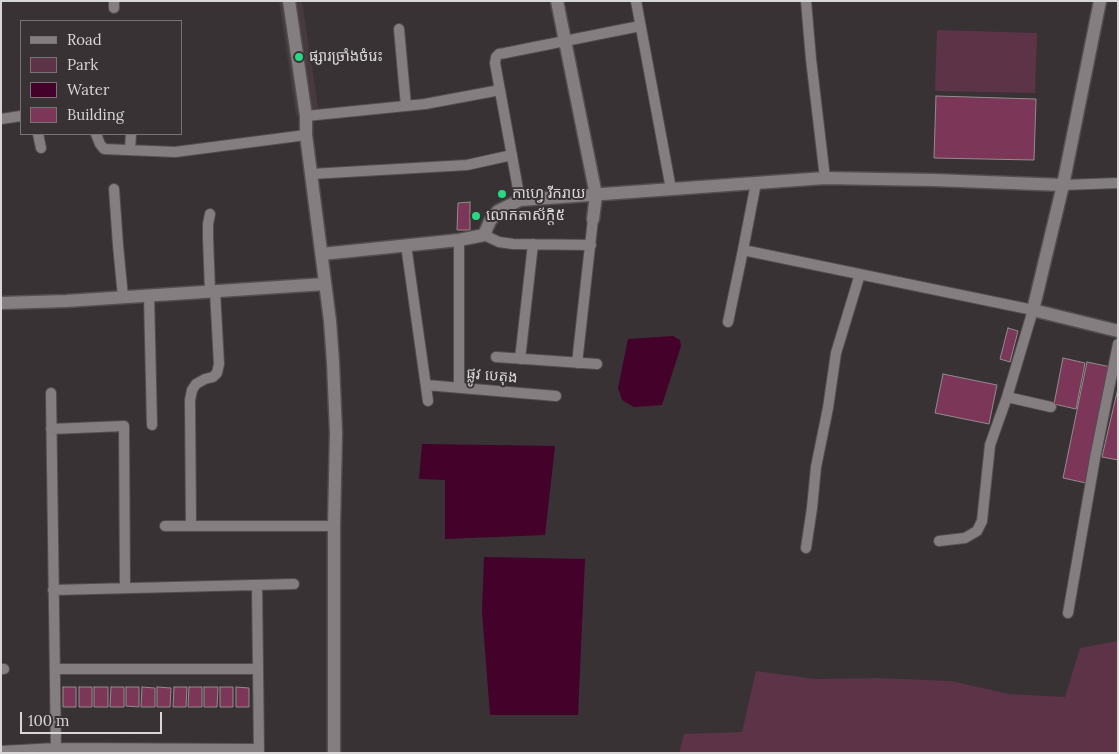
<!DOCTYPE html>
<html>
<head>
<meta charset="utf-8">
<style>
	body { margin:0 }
	#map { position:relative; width:1119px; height:754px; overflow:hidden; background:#383235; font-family:Lora,serif }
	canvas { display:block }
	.frame { position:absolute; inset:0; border:2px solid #d9d6d7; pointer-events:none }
	.legend { position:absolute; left:20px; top:20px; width:162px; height:115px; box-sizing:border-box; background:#383235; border:1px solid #787476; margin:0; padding:6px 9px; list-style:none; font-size:15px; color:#d9d6d7 }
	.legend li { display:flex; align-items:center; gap:10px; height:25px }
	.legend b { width:25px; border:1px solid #787476 }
	.scale { position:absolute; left:20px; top:712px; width:142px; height:22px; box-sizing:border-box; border:2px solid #d9d6d7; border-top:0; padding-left:6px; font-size:15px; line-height:18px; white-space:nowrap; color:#d9d6d7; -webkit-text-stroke:4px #383235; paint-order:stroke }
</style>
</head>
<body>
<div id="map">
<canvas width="1119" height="754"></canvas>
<div class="frame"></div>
<ul class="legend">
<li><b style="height:6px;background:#857e81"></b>Road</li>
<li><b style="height:14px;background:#5d3347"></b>Park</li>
<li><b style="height:14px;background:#440129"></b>Water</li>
<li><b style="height:14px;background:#7b3658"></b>Building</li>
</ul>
<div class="scale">100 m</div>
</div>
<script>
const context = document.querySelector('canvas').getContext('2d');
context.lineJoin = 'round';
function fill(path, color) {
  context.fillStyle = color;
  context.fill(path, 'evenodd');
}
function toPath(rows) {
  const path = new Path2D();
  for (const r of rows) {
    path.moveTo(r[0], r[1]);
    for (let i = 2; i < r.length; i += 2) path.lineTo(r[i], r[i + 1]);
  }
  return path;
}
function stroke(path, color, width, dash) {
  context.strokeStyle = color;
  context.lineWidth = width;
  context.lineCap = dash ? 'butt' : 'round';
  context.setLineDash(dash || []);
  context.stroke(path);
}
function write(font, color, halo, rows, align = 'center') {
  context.font = font + ' Lora,"Noto Sans Khmer",serif';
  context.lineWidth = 4;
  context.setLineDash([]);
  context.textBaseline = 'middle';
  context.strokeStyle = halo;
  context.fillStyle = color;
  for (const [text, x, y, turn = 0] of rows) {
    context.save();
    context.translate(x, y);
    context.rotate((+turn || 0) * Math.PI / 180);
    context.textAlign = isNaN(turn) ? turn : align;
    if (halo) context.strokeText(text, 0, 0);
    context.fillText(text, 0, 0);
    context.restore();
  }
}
const built = toPath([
	[279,1,302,1,319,113,296,116]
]);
const green = toPath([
	[937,30,1037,33,1035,93,935,91],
	[1118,641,1118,753,679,753,684,734,742,732,756,671,815,679,877,678,951,681,1009,694,1065,697,1080,648]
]);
const water = toPath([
	[673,336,680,340,681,346,662,405,634,407,622,400,618,388,628,339],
	[422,444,555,446,545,535,445,539,445,480,419,479],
	[484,557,585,559,578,715,490,715,482,611]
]);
const building = toPath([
	[936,96,1036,99,1034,160,934,158,936,96],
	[470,202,470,230,457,230,458,203,470,202],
	[1008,328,1018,331,1010,362,1000,359,1008,328],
	[1063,358,1085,363,1076,409,1054,404,1063,358],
	[1087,362,1111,367,1086,483,1063,478,1087,362],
	[943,374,997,385,989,424,935,413,943,374],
	[1118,388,1118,460,1102,457,1118,388],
	[63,687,76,687,76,707,63,707,63,687],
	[79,687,92,687,92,707,79,707,79,687],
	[94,687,108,687,108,707,94,707,94,687],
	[111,687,124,687,124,707,110,707,111,687],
	[126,687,139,687,139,707,126,706,126,687],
	[142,687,155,688,155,707,141,707,142,687],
	[157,687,171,688,170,707,157,707,157,687],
	[174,687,187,687,186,707,173,707,174,687],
	[189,687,202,687,202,707,188,707,189,687],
	[204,687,218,687,217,707,204,707,204,687],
	[220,687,233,687,233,707,220,707,220,687],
	[236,687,249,688,249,707,236,707,236,687]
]);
const minor = toPath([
	[114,1,114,8],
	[636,1,671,189],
	[806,1,811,59,825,178],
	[399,29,406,106],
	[306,116,425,104,500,90],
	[1,119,21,116],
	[38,134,41,148],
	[96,134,100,144,104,149,175,152,306,135],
	[130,150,131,134],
	[311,174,467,165,512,155],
	[756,183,743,250,1033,310,1007,397,990,445,982,521,977,531,965,538,939,541],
	[1063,185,1118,183],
	[114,189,118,245,123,297],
	[520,200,495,63,496,57,499,54,505,53,640,26],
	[484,235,499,242,513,244,591,245],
	[406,245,428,401],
	[210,291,208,237,208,224,210,214],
	[149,295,152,425],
	[728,322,743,250],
	[496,357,597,364],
	[520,359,533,244],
	[577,363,593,219],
	[426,385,556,396],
	[459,387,459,240],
	[51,393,56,753],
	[1007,397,1051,407],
	[51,429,124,426,125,588],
	[165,526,334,526],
	[191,526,190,400,192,390,196,384,205,379,213,377,217,373,219,364,215,291],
	[806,548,812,508,816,467,828,408,836,353,860,274],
	[257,585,259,753],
	[53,590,294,584],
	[1068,613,1095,458,1118,344],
	[1,669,4,669],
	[55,669,258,669],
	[1,751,56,748,259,749]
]);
const tertiary = toPath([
	[289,1,306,116,306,135,330,321,333,362,336,433,334,526,334,753],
	[557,1,596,195,593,219],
	[1100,1,1063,185,1033,310,1118,331],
	[322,254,459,240,484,235,490,221,498,211,520,200,825,178,934,180,1063,185],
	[1,303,66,301,325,284]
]);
const markers = [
	[299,57,5,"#27d885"],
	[502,194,5,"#27d885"],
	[476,216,5,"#27d885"]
];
const poiNames = [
	["ផ្សារច្រាំងចំរេះ",309,57],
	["កាហ្វេ រីករាយ",512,194],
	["លោកតាស័ក្តិ៥",486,216]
];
const streetNames = [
	["ផ្លូវ បេតុង",492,376,5]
];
fill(built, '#463a3f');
fill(green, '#5d3347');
fill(water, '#440129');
fill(building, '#7b3658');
stroke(building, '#938c8f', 1);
stroke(minor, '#534f50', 12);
stroke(tertiary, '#534f50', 15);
stroke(minor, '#857e81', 10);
stroke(tertiary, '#857e81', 12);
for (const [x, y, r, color] of markers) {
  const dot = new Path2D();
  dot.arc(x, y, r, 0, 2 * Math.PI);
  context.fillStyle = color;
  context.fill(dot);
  stroke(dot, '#383235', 2);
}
write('15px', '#d9d6d7', '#383235', poiNames, 'left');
write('15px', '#d9d6d7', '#383235', streetNames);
</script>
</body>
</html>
